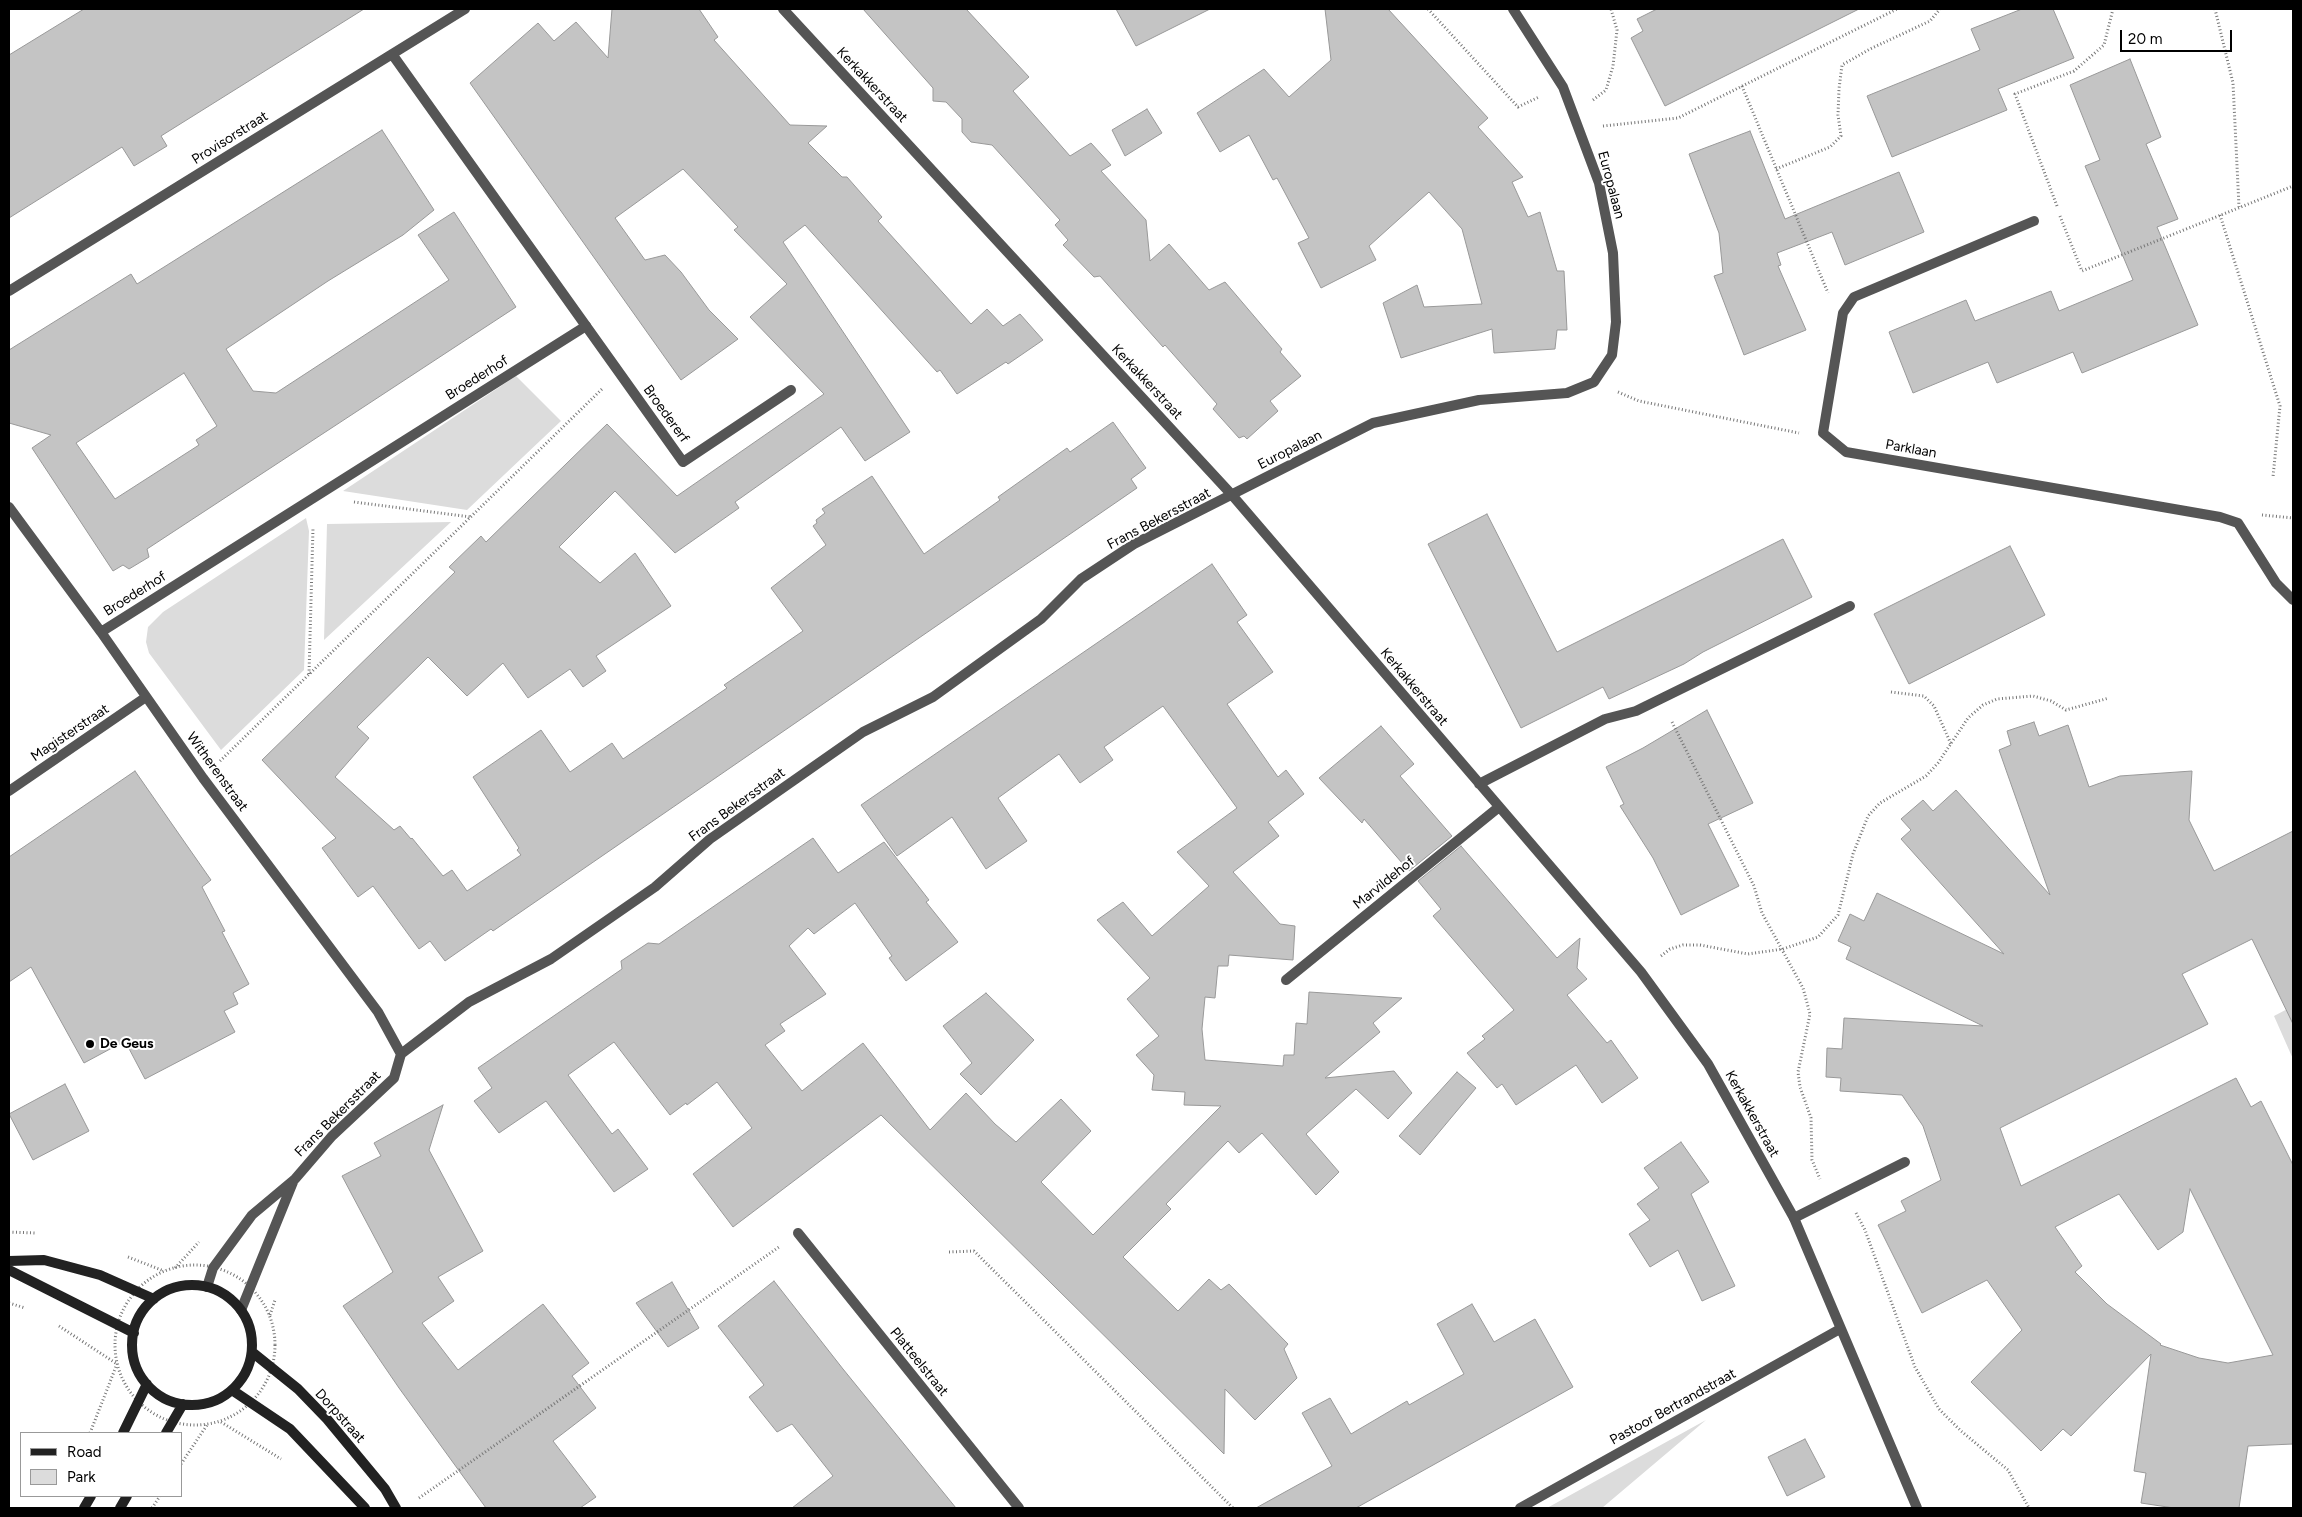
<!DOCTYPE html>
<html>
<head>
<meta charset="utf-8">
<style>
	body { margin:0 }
	#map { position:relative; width:2302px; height:1517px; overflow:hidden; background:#fff; font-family:Figtree,sans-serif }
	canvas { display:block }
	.frame { position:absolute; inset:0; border:10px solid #000; pointer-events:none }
	.legend { position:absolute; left:20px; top:1432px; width:162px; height:65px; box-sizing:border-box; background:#fff; border:1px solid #999; margin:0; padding:6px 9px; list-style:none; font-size:15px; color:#000 }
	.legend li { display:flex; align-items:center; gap:10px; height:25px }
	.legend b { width:25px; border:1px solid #999 }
	.scale { position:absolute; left:2120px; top:30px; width:112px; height:22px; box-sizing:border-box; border:2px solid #000; border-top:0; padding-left:6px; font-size:15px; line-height:18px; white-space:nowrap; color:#000; -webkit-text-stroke:4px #fff; paint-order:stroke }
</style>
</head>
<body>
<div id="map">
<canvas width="2302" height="1517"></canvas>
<div class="frame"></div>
<ul class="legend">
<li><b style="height:6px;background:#222"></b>Road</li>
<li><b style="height:14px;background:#dcdcdc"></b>Park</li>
</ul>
<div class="scale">20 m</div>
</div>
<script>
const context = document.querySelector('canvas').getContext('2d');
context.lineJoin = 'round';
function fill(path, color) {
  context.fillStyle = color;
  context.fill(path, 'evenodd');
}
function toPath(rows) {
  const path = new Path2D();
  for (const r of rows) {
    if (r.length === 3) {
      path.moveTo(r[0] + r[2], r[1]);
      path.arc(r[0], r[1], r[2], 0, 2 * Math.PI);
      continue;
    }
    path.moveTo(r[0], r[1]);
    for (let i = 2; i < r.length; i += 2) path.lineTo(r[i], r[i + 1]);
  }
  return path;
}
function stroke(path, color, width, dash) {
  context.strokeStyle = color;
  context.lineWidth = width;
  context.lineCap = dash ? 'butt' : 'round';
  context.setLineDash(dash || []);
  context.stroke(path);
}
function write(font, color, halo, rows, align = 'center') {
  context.font = font + ' Figtree,sans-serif';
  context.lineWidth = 4;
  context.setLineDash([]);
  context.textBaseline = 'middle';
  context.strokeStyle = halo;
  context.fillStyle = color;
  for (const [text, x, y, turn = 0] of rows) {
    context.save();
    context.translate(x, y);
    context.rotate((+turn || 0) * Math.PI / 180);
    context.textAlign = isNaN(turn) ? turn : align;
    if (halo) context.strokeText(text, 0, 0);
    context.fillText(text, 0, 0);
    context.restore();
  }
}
const green = toPath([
	[516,376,561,421,467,510,343,491],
	[306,518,309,531,304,670,221,750,149,653,146,642,148,627,163,612],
	[451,522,324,640,327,524],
	[2293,1006,2293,1059,2274,1016],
	[1706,1420,1602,1508,1547,1508]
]);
const building = toPath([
	[84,9,364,9,161,136,167,146,134,166,122,147,9,218,9,55,84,9],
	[612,9,699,9,718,37,714,40,790,125,827,126,808,143,842,177,847,177,882,217,878,221,971,324,987,309,1003,326,1020,314,1043,340,1008,364,1006,362,957,394,940,370,937,372,805,225,783,242,910,432,865,461,841,427,735,502,739,508,675,553,615,491,559,547,600,583,635,553,671,606,596,656,606,671,583,687,570,669,528,698,503,663,467,696,428,657,357,727,369,738,335,777,394,830,400,826,411,839,412,838,443,876,452,870,467,891,521,855,517,850,519,848,473,777,541,730,570,772,612,743,623,759,727,688,724,685,803,631,771,588,826,545,813,526,817,523,816,520,825,513,822,509,872,476,924,554,1000,500,998,497,1067,448,1070,452,1113,422,1146,468,1131,479,1137,488,493,931,491,929,445,961,430,941,419,949,373,886,358,897,322,848,336,838,262,760,455,572,449,567,481,536,486,542,607,424,677,496,824,394,750,317,787,284,734,230,738,227,683,169,615,218,645,260,665,255,681,272,709,310,738,339,681,380,470,83,538,23,554,41,576,22,608,58,612,9],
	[863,9,966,9,1029,77,1013,91,1070,156,1091,143,1111,165,1101,171,1146,220,1150,261,1169,244,1209,290,1225,282,1282,349,1280,352,1301,376,1270,401,1278,411,1247,439,1244,436,1239,438,1213,409,1217,404,1165,345,1163,347,1100,276,1094,277,1063,245,1068,240,1055,225,1060,220,992,145,971,142,962,132,962,119,946,102,933,101,933,88,863,9],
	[1116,9,1210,9,1136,46,1116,9],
	[1325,9,1388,9,1488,118,1478,127,1523,177,1512,182,1528,217,1540,212,1557,271,1564,271,1567,330,1557,330,1555,349,1494,353,1492,329,1401,358,1383,303,1417,285,1424,307,1482,304,1462,229,1429,192,1369,246,1376,260,1321,288,1298,243,1309,238,1277,178,1273,180,1249,135,1220,152,1197,113,1264,69,1289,97,1331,60,1325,9],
	[1657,9,1859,9,1665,106,1631,38,1643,31,1637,19,1657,9],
	[2022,9,2053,9,2074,58,1998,89,2007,110,1892,157,1867,96,1980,50,1971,29,2022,9],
	[2130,59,2161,137,2146,144,2178,219,2157,227,2198,325,2082,373,2073,352,1997,383,1988,362,1913,393,1889,332,1966,300,1975,321,2051,291,2059,311,2133,280,2085,166,2100,160,2070,85,2130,59],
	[1147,109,1162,133,1125,156,1112,130,1147,109],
	[382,130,434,210,403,235,328,281,226,349,253,391,276,393,449,280,418,235,454,212,516,307,147,549,149,557,129,569,123,565,113,571,32,448,51,435,9,423,9,350,131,274,137,284,382,130],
	[184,373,217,426,196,440,199,445,115,499,76,443,184,373],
	[1750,131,1785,219,1899,172,1924,232,1845,265,1832,232,1777,253,1781,265,1778,266,1806,330,1744,355,1714,276,1723,273,1719,233,1689,154,1750,131],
	[1487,514,1557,652,1783,539,1812,597,1703,652,1684,664,1609,699,1603,687,1521,728,1428,544,1487,514],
	[2010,546,2045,615,1909,684,1874,614,2010,546],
	[1212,564,1247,615,1237,622,1273,672,1227,704,1278,777,1286,770,1304,794,1268,822,1279,836,1233,872,1280,924,1295,926,1293,960,1229,955,1228,966,1218,966,1215,998,1205,997,1202,1029,1205,1060,1283,1066,1284,1055,1294,1055,1296,1023,1307,1024,1309,992,1402,998,1373,1023,1380,1032,1325,1078,1394,1071,1412,1093,1388,1119,1356,1089,1306,1134,1339,1172,1316,1195,1262,1133,1239,1153,1228,1141,1166,1204,1171,1209,1123,1257,1178,1311,1209,1279,1221,1290,1229,1284,1288,1344,1284,1349,1297,1378,1255,1420,1225,1389,1224,1454,881,1115,733,1227,693,1174,752,1128,717,1082,687,1105,686,1103,670,1115,614,1042,568,1075,612,1134,618,1129,648,1169,614,1192,546,1101,499,1133,474,1101,492,1088,478,1068,622,969,621,961,648,943,659,944,813,838,838,873,884,842,929,900,926,902,958,942,906,981,889,958,892,956,855,903,814,934,808,928,789,946,826,994,780,1024,785,1031,765,1045,802,1091,863,1043,930,1130,966,1093,995,1124,1016,1142,1061,1099,1091,1131,1041,1182,1093,1235,1221,1106,1184,1105,1185,1092,1152,1090,1154,1075,1136,1055,1159,1036,1127,999,1150,978,1097,920,1123,902,1152,936,1209,886,1177,852,1237,808,1163,706,1104,747,1113,760,1080,783,1059,754,998,798,1027,841,986,869,952,817,897,856,861,805,1212,564],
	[1707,710,1753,803,1708,824,1739,886,1681,915,1653,858,1620,806,1624,804,1606,767,1643,748,1707,710],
	[2034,722,2039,736,2068,725,2089,787,2120,776,2192,771,2189,820,2214,871,2293,831,2293,1024,2252,939,2182,974,2208,1024,2000,1128,2021,1186,2236,1078,2251,1107,2261,1101,2293,1165,2293,1444,2248,1446,2239,1508,2174,1508,2141,1503,2146,1473,2134,1471,2151,1354,2071,1436,2063,1429,2041,1451,1971,1382,2022,1330,1987,1280,1922,1313,1878,1225,1906,1211,1901,1201,1941,1180,1923,1126,1902,1095,1840,1091,1841,1078,1826,1077,1827,1048,1842,1049,1844,1018,1983,1026,1846,959,1851,947,1838,941,1850,914,1864,921,1877,893,2004,954,1901,839,1911,830,1901,819,1923,800,1933,811,1956,790,2050,895,1999,750,2011,745,2007,731,2034,722],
	[2190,1189,2273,1355,2228,1363,2199,1358,2160,1345,2161,1344,2107,1304,2075,1272,2082,1266,2055,1227,2119,1194,2158,1250,2183,1232,2190,1189],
	[1381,726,1414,764,1400,776,1452,836,1409,871,1364,819,1362,823,1319,778,1381,726],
	[135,771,211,880,202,887,225,931,222,932,249,984,233,993,238,1004,224,1011,235,1032,145,1079,125,1041,84,1063,31,967,9,982,9,857,135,771],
	[1461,846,1557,958,1580,938,1577,968,1587,979,1567,995,1607,1043,1611,1040,1638,1078,1602,1103,1576,1065,1516,1105,1502,1084,1497,1088,1467,1053,1485,1039,1482,1036,1514,1010,1433,916,1441,909,1418,881,1461,846],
	[986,993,1034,1040,981,1095,960,1074,972,1063,943,1026,986,993],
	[1457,1072,1476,1088,1420,1155,1399,1136,1457,1072],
	[65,1084,89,1131,33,1160,9,1114,65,1084],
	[443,1105,429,1150,483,1251,438,1277,454,1301,422,1323,458,1370,543,1304,589,1363,572,1376,596,1408,553,1441,596,1497,580,1508,486,1508,399,1388,343,1306,393,1272,342,1176,381,1156,374,1143,443,1105],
	[1681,1142,1709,1182,1691,1194,1735,1286,1702,1301,1678,1250,1650,1267,1629,1234,1650,1220,1637,1204,1659,1188,1644,1168,1681,1142],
	[774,1281,843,1369,956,1508,792,1508,833,1476,792,1424,777,1432,749,1397,764,1385,718,1326,774,1281],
	[672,1282,699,1328,668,1347,636,1303,672,1282],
	[1472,1304,1494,1342,1535,1319,1573,1387,1356,1508,1256,1508,1332,1466,1302,1413,1330,1398,1351,1434,1407,1401,1409,1405,1464,1374,1437,1324,1472,1304],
	[1805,1439,1825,1477,1787,1496,1768,1457,1805,1439]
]);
const path = toPath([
	[1428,9,1518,107,1539,97],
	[2215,9,2233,83,2239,207],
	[1742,86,1828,293],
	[1593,100,1606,90,1613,66,1617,30,1611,9],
	[1603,126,1678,118,1897,9],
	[1776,169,1830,147,1841,136,1838,115,1839,89,1842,65,1870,49,1930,21,1940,9],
	[2057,206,2015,94,2074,71,2104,45,2113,9],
	[2220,215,2280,406,2273,477],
	[2060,216,2082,271,2293,186],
	[1618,392,1639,401,1799,433],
	[354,502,471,517],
	[2262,515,2293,518],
	[309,674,313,528],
	[1891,692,1924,696,1934,706,1951,744],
	[1672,722,1754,886,1762,913,1803,988,1810,1014,1798,1072,1800,1087,1811,1118,1812,1160,1820,1179],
	[220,761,602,389],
	[1661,956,1670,949,1683,945,1700,945,1748,954,1783,949,1818,937,1838,915,1853,854,1868,816,1880,803,1926,776,1938,763,1968,718,1983,705,1997,699,2033,696,2051,701,2066,710,2109,698],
	[1856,1213,1865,1230,1915,1367,1939,1409,1961,1431,2008,1470,2029,1508],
	[9,1232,35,1233],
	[949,1252,974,1251,1233,1508],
	[128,1257,164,1271],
	[195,1345,80],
	[175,1268,199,1242],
	[9,1303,25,1308],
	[270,1315,275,1300],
	[59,1326,117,1364],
	[221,1422,281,1459],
	[90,1433,117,1364],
	[181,1464,207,1425],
	[419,1498,779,1247],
	[152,1508,160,1496]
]);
const lane = toPath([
	[586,326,683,462,791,390],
	[1794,1218,1905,1162]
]);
const street = toPath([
	[783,9,1232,495,1641,972,1708,1064,1794,1218,1917,1508],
	[2034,221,1854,297,1843,313,1823,433,1846,452,2220,517,2238,523,2276,583,2293,600],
	[9,291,465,9],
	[9,507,101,632,203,778,378,1012,401,1054],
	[101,632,586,326,392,54],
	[1479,784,1605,719,1636,711,1850,606],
	[9,791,146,697],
	[1286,980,1499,807],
	[798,1233,1019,1508],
	[207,1287,213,1268,252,1215,295,1179,332,1136,394,1078,401,1054,469,1002,551,959,655,887,710,839,863,732,933,697,1041,619,1081,579,1134,544,1373,423,1479,400,1567,393,1594,382,1612,355,1616,322,1613,253,1599,183,1563,87,1513,9],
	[241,1310,293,1182],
	[1520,1508,1840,1329]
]);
const secondary = toPath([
	[9,1261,44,1260,100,1275,154,1299],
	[9,1270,134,1333],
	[192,1345,60],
	[252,1352,298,1389,327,1419,385,1489,396,1508],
	[232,1390,290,1429,365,1508],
	[123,1433,147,1384],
	[166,1433,183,1404],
	[84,1508,91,1496],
	[120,1508,127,1496]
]);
const markers = [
	[90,1044,5,"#000"]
];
const streetNames = [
	["Kerkakkerstraat",872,85,47],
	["Provisorstraat",230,138,-32],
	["Europalaan",1611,185,75],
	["Broederhof",477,378,-32],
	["Kerkakkerstraat",1147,382,47],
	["Broedererf",666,414,54],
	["Parklaan",1911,449,10],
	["Europalaan",1290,450,-27],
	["Frans Bekersstraat",1159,519,-28],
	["Broederhof",135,594,-32],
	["Kerkakkerstraat",1414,687,50],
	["Magisterstraat",70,733,-34],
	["Witherenstraat",217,772,54],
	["Frans Bekersstraat",737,805,-36],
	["Marvildehof",1384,883,-39],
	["Frans Bekersstraat",338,1114,-45],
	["Kerkakkerstraat",1752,1114,61],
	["Platteelstraat",919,1362,51],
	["Pastoor Bertrandstraat",1673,1407,-29],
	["Dorpstraat",340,1416,48]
];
const poiNames = [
	["De Geus",100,1044]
];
fill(green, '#dcdcdc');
fill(building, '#c4c4c4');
stroke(building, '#999', 1);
stroke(path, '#777', 3, [1, 2.5]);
stroke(lane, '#555', 10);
stroke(street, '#555', 10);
stroke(secondary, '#222', 10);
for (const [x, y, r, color] of markers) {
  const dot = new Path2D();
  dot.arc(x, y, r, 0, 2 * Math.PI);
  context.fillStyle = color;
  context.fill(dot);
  stroke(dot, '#fff', 2);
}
write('14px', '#000', '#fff', streetNames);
write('bold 14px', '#000', '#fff', poiNames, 'left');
</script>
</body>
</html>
